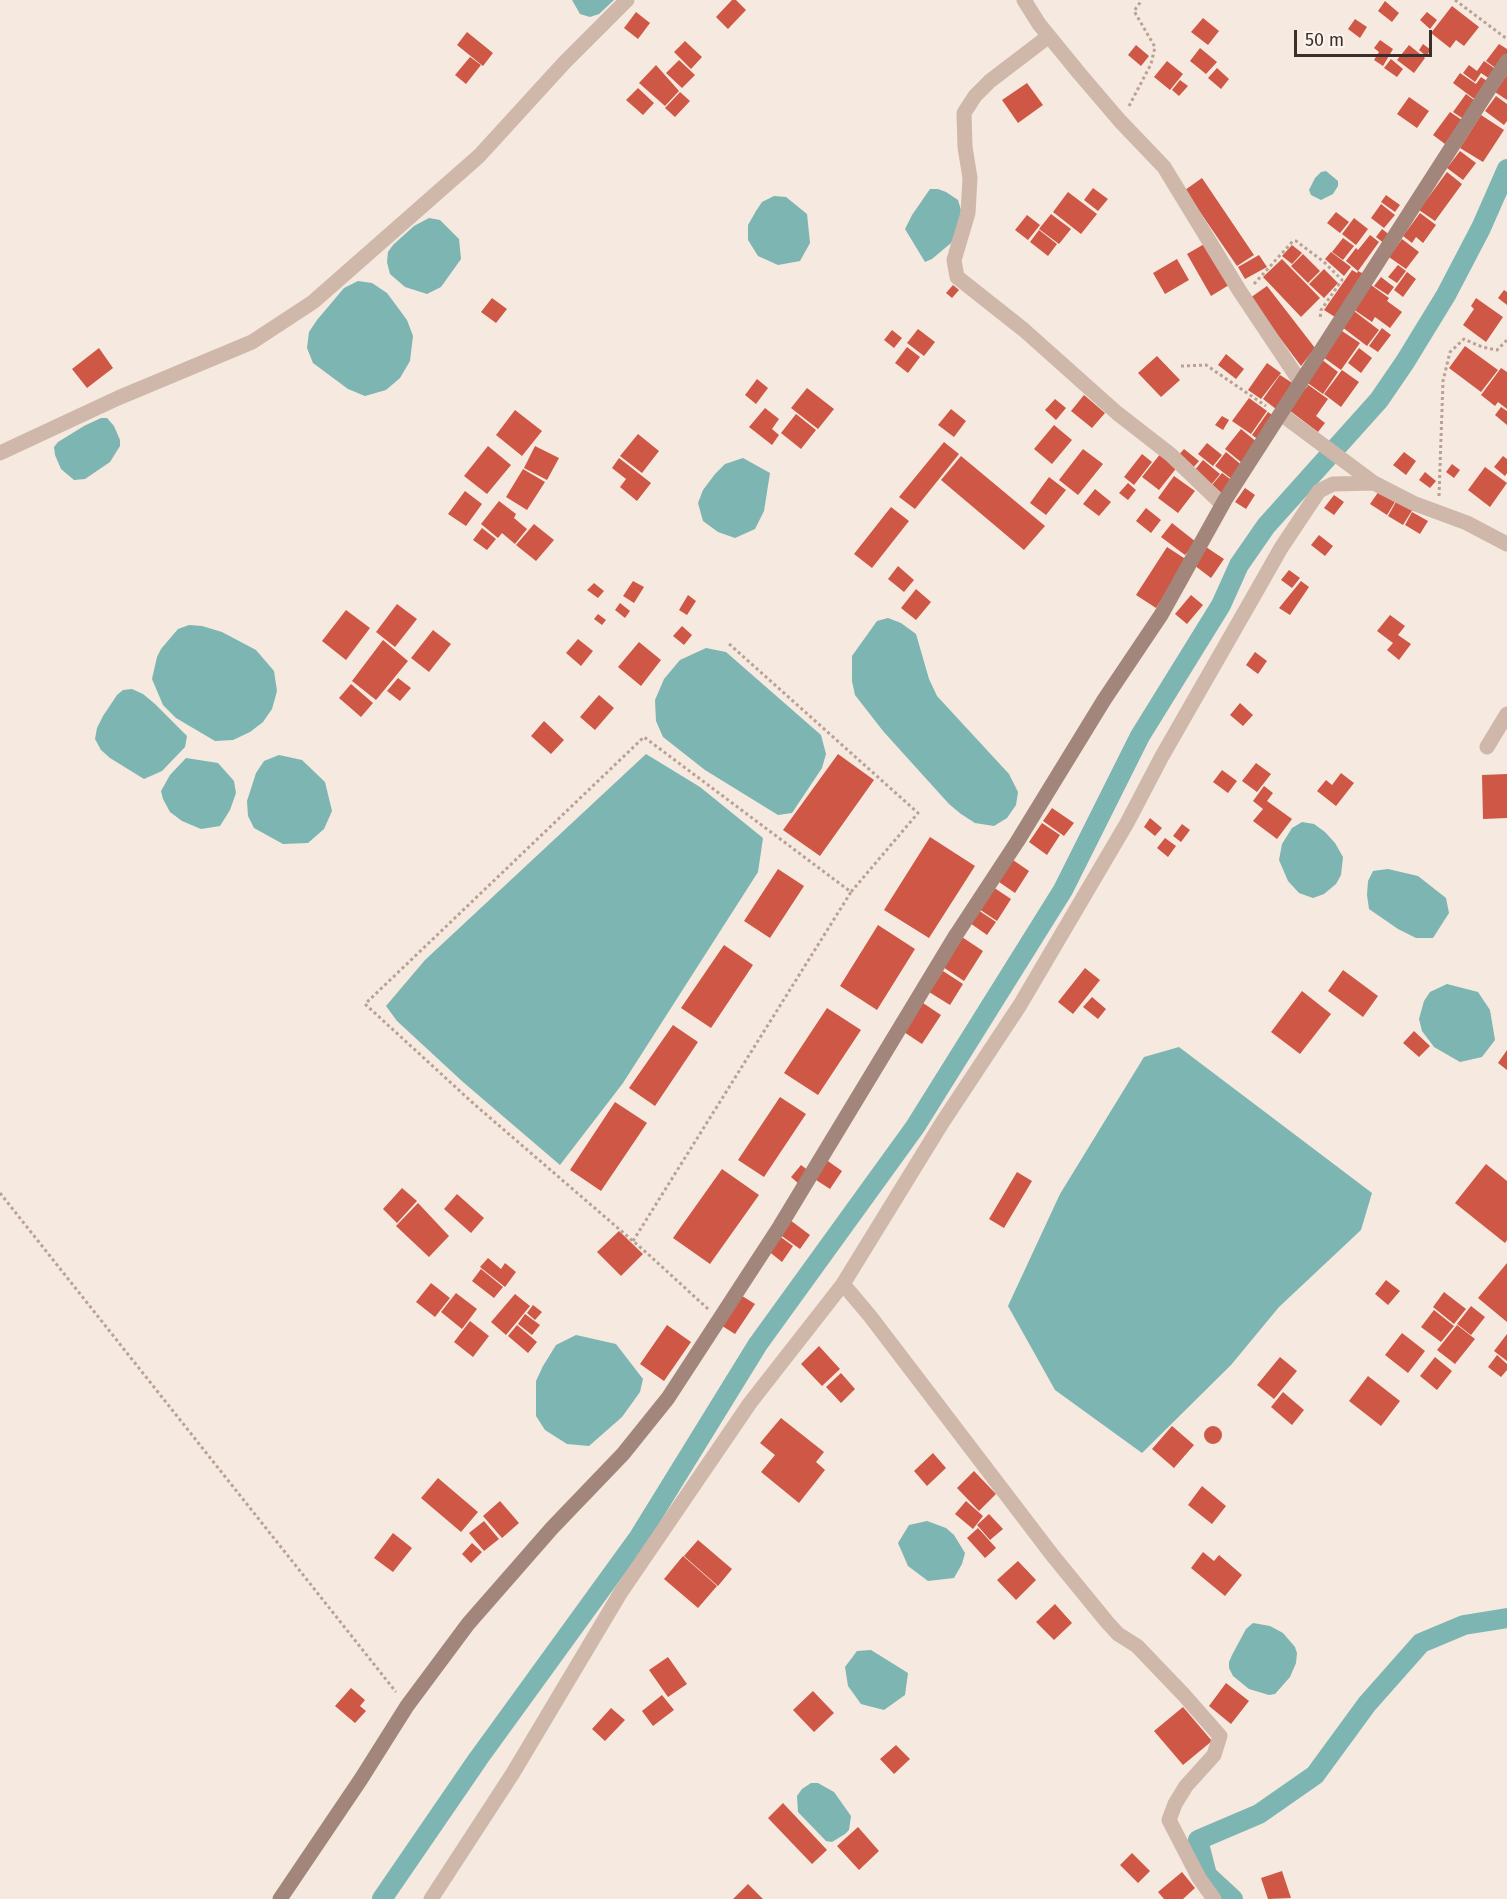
<!DOCTYPE html>
<html>
<head>
<meta charset="utf-8">
<style>
	body { margin:0 }
	#map { position:relative; width:1507px; height:1899px; overflow:hidden; background:#f5e9e0; font-family:"Fira Sans",sans-serif }
	canvas { display:block }
	.scale { position:absolute; left:1294px; top:30px; width:138px; height:27px; box-sizing:border-box; border:3px solid #3c2e2a; border-top:0; padding-left:8px; font-size:18px; line-height:21px; white-space:nowrap; color:#3c2e2a; -webkit-text-stroke:4px #fcf4ed; paint-order:stroke }
</style>
</head>
<body>
<div id="map">
<canvas width="1507" height="1899"></canvas>
<div class="scale">50 m</div>
</div>
<script>
const context = document.querySelector('canvas').getContext('2d');
context.lineJoin = 'round';
function fill(path, color) {
  context.fillStyle = color;
  context.fill(path, 'evenodd');
}
function toPath(rows) {
  const path = new Path2D();
  for (const r of rows) {
    if (r.length === 3) {
      path.moveTo(r[0] + r[2], r[1]);
      path.arc(r[0], r[1], r[2], 0, 2 * Math.PI);
      continue;
    }
    path.moveTo(r[0], r[1]);
    for (let i = 2; i < r.length; i += 2) path.lineTo(r[i], r[i + 1]);
  }
  return path;
}
function stroke(path, color, width, dash) {
  context.strokeStyle = color;
  context.lineWidth = width;
  context.lineCap = dash ? 'butt' : 'round';
  context.setLineDash(dash || []);
  context.stroke(path);
}
const water = toPath([
	[572,0,614,0,599,14,590,17,580,14],
	[1326,171,1338,181,1338,186,1333,194,1321,200,1311,195,1309,190,1315,178,1321,172],
	[930,189,938,189,946,192,958,200,961,210,957,232,951,243,932,259,925,262,905,229,912,215],
	[774,196,786,197,807,214,810,243,800,261,778,265,758,256,748,240,748,225,756,211,762,202],
	[429,218,440,220,459,239,461,259,441,287,427,294,405,287,390,274,387,262,388,252,393,245,414,226],
	[358,281,372,283,387,293,407,320,413,336,410,361,400,378,386,390,365,396,348,389,313,363,307,348,309,332,317,320,344,288],
	[101,418,107,418,114,426,120,440,120,446,110,462,85,479,74,480,61,469,55,455,54,447,58,442,84,426],
	[743,458,770,473,764,511,755,529,735,538,718,532,703,521,698,503,703,490,715,474,725,464],
	[888,618,901,623,916,634,929,679,937,696,1009,774,1018,792,1016,805,1007,818,994,826,975,823,961,814,949,804,883,731,855,695,852,681,852,656,877,621],
	[189,625,202,626,222,632,256,650,274,671,277,691,272,709,263,722,250,732,233,740,215,741,176,718,163,705,152,679,157,657,161,649,178,629],
	[706,648,726,652,821,735,826,754,822,768,792,813,778,815,705,770,663,737,656,721,655,700,664,679,680,660],
	[132,689,143,694,155,704,187,736,185,747,162,771,144,779,110,758,101,750,95,739,97,728,103,716,117,695,123,690],
	[646,754,700,787,763,838,758,872,623,1083,560,1165,463,1082,397,1021,386,1006,425,960],
	[279,755,302,760,325,782,332,811,324,829,308,843,283,844,254,828,248,816,247,801,256,773,264,761],
	[186,758,218,763,234,781,236,793,230,810,220,826,201,829,182,821,170,812,163,799,161,791,170,775],
	[1302,822,1314,824,1325,832,1335,843,1343,857,1341,875,1336,884,1324,894,1313,898,1299,893,1288,881,1279,860,1282,844,1292,828],
	[1388,869,1418,876,1446,898,1449,913,1433,938,1416,938,1398,929,1369,909,1367,895,1368,881,1373,871],
	[1447,984,1478,992,1490,1010,1495,1040,1482,1057,1460,1062,1434,1047,1422,1031,1419,1019,1424,1001,1430,992],
	[1179,1047,1372,1193,1361,1230,1279,1307,1231,1365,1142,1453,1055,1390,1008,1306,1060,1194,1144,1057],
	[576,1335,616,1344,643,1379,640,1392,622,1417,589,1446,567,1444,545,1430,536,1416,536,1381,543,1366,556,1345],
	[927,1521,946,1528,954,1535,965,1553,962,1564,954,1578,928,1581,908,1566,898,1543,909,1525],
	[1253,1623,1270,1626,1283,1633,1295,1647,1297,1653,1296,1663,1290,1677,1275,1694,1269,1695,1249,1689,1233,1676,1229,1668,1229,1662,1232,1655,1246,1629],
	[871,1650,908,1673,905,1695,884,1710,861,1704,848,1686,845,1667,857,1651],
	[811,1783,818,1783,834,1792,851,1816,849,1830,845,1834,832,1842,826,1841,798,1812,797,1796,802,1789]
]);
const canal = toPath([
	[382,1899,478,1759,639,1537,758,1344,915,1127,1063,890,1140,736,1221,605,1239,565,1266,526,1379,400,1405,362,1446,295,1481,228,1507,169],
	[1233,1899,1207,1875,1198,1840,1259,1814,1315,1775,1367,1704,1421,1643,1464,1625,1507,1618]
]);
const building = toPath([
	[732,0,736,0,746,10,728,29,716,17],
	[1385,1,1399,13,1392,22,1378,11],
	[1452,6,1479,27,1464,46,1456,40,1450,48,1431,33],
	[636,12,650,23,638,39,624,28],
	[1427,12,1437,20,1430,29,1420,20],
	[1203,18,1219,31,1208,45,1191,32],
	[1355,19,1367,27,1360,38,1348,29],
	[467,32,493,53,483,66,457,45],
	[1380,40,1393,49,1383,66,1374,60,1379,52,1374,48],
	[685,41,702,57,691,69,674,52],
	[1423,44,1431,50,1426,56,1419,50],
	[1499,44,1507,49,1507,54,1497,69,1486,61],
	[1136,45,1149,56,1141,66,1128,55],
	[1409,45,1425,58,1414,73,1397,60],
	[1200,48,1217,62,1206,74,1190,61],
	[470,57,481,65,466,84,455,75],
	[1391,59,1403,69,1397,77,1384,68],
	[679,60,695,75,682,88,666,73],
	[1167,61,1183,74,1170,90,1154,77],
	[1484,61,1497,70,1490,79,1481,73,1475,82,1463,73,1469,65,1477,71],
	[656,65,679,91,665,106,639,83],
	[1217,68,1229,79,1221,89,1208,78],
	[1460,73,1476,84,1481,77,1490,83,1477,101,1453,83],
	[1507,75,1507,100,1495,92],
	[1180,80,1188,86,1179,96,1172,90],
	[1027,83,1043,105,1018,123,1002,100],
	[638,88,654,103,643,115,626,100],
	[680,92,690,101,675,117,665,108],
	[1466,94,1478,103,1465,120,1453,112],
	[1496,96,1507,104,1507,121,1504,125,1485,111],
	[1409,97,1429,111,1417,128,1397,114],
	[1450,112,1462,120,1445,144,1433,135],
	[1481,115,1504,130,1483,162,1460,148],
	[1460,151,1476,163,1463,180,1447,168],
	[1447,172,1462,184,1435,221,1419,210],
	[1202,178,1254,255,1237,266,1185,190],
	[1093,188,1108,199,1098,211,1084,200],
	[1068,192,1097,214,1081,234,1053,212],
	[1386,195,1400,205,1395,212,1381,202],
	[1381,204,1395,215,1384,228,1371,218],
	[1336,212,1349,222,1340,233,1327,223],
	[1420,213,1436,225,1423,243,1416,237,1412,243,1403,236],
	[1051,214,1071,229,1059,244,1039,229],
	[1027,215,1040,225,1028,240,1015,230],
	[1354,218,1368,229,1356,245,1342,234],
	[1382,229,1391,236,1385,244,1376,237],
	[1039,230,1057,244,1048,256,1030,242],
	[1370,235,1379,242,1358,271,1346,261,1356,248,1358,250],
	[1343,238,1354,246,1343,260,1332,252],
	[1402,239,1419,252,1406,269,1389,257],
	[1206,243,1229,285,1211,296,1187,254],
	[1292,245,1302,253,1292,264,1282,256],
	[1331,252,1351,267,1344,276,1325,259],
	[1303,254,1320,271,1308,283,1291,266],
	[1259,255,1267,267,1245,279,1238,267],
	[1177,259,1189,280,1165,294,1153,273],
	[1282,259,1320,298,1301,317,1263,277],
	[1398,265,1406,271,1397,283,1388,277],
	[1324,269,1338,283,1324,298,1309,284],
	[1352,270,1357,273,1358,271,1364,274,1335,317,1324,310],
	[1407,272,1416,279,1403,297,1394,290],
	[1381,277,1394,287,1388,295,1374,286],
	[953,285,959,290,952,298,946,293],
	[1371,285,1389,298,1387,301,1402,312,1390,328,1375,317,1372,322,1353,309],
	[1267,286,1315,348,1301,366,1250,298],
	[1504,290,1507,292,1507,305,1498,298],
	[492,298,507,309,496,323,481,312],
	[1476,298,1503,317,1486,342,1463,325,1474,309,1471,306],
	[1354,311,1379,330,1367,346,1342,327],
	[1382,328,1391,335,1378,352,1369,346],
	[918,329,935,342,924,356,907,343],
	[892,330,902,338,894,348,884,340],
	[1342,331,1360,343,1341,370,1323,357],
	[1465,346,1498,370,1481,392,1449,368],
	[907,347,920,357,908,373,895,363],
	[99,348,113,368,87,388,72,369],
	[1359,348,1372,358,1361,373,1348,363],
	[1226,354,1244,369,1236,379,1218,365],
	[1157,356,1180,380,1161,397,1138,373],
	[1321,359,1338,372,1323,394,1305,381],
	[1267,363,1281,373,1261,399,1248,390],
	[1501,368,1507,372,1507,409,1498,402,1495,406,1481,395],
	[1342,370,1359,382,1341,407,1324,394],
	[1280,375,1294,384,1276,409,1263,399],
	[757,379,768,388,756,404,745,395],
	[1307,384,1328,399,1316,416,1325,423,1318,432,1289,410],
	[807,388,834,409,818,429,791,408],
	[1084,395,1105,413,1092,428,1071,411],
	[1249,398,1267,411,1251,434,1232,421],
	[1055,399,1066,408,1056,420,1045,410],
	[1501,407,1507,411,1507,425,1495,415],
	[765,408,779,419,772,429,779,435,772,445,749,427],
	[951,409,966,421,954,437,938,425],
	[515,410,542,431,522,456,496,435],
	[1268,412,1275,417,1259,440,1252,435],
	[796,414,816,430,801,449,781,433],
	[1222,416,1229,420,1223,430,1215,425],
	[1054,425,1072,440,1052,464,1034,449],
	[1241,429,1258,443,1242,463,1225,449],
	[638,434,659,451,642,473,620,456],
	[944,442,959,454,915,509,899,497],
	[1207,443,1222,455,1213,466,1198,454],
	[488,446,511,465,487,494,464,476],
	[535,446,559,458,547,480,524,468],
	[1083,449,1103,464,1078,495,1059,480],
	[1184,449,1199,461,1192,469,1177,457],
	[1226,452,1244,467,1233,480,1215,466],
	[1404,452,1416,461,1406,475,1393,465],
	[1161,453,1178,466,1159,490,1142,477],
	[1142,454,1152,462,1134,485,1124,477],
	[961,456,1045,526,1024,550,941,480],
	[1503,456,1507,459,1507,473,1505,476,1494,467],
	[619,458,651,483,637,501,620,487,626,479,612,468],
	[1203,460,1220,474,1211,485,1194,471],
	[1452,464,1460,470,1454,478,1446,472],
	[1485,467,1507,483,1490,507,1468,490],
	[523,469,545,482,527,510,506,497],
	[1425,472,1436,481,1430,488,1419,480],
	[1222,473,1234,482,1224,495,1212,485],
	[1174,476,1195,491,1178,513,1158,498],
	[1049,477,1066,490,1046,515,1030,503],
	[1128,483,1136,490,1128,500,1119,493],
	[1245,488,1255,495,1246,509,1235,502],
	[1095,489,1111,502,1099,516,1083,504],
	[465,491,482,504,466,526,448,514],
	[1379,491,1395,502,1387,515,1370,504],
	[1334,495,1344,502,1334,515,1324,508],
	[1397,500,1413,509,1403,525,1388,516],
	[499,501,516,514,514,518,527,529,515,544,502,533,498,538,481,524],
	[891,507,909,521,872,568,854,554],
	[1146,508,1161,520,1151,533,1136,521],
	[1412,512,1428,521,1420,534,1405,525],
	[1172,523,1196,542,1185,555,1161,537],
	[534,524,554,540,536,561,516,545],
	[482,528,496,539,487,550,473,540],
	[1319,535,1333,546,1325,556,1311,545],
	[1167,547,1187,560,1156,608,1136,595],
	[1206,547,1224,559,1211,578,1194,565],
	[898,566,914,580,904,592,888,579],
	[1289,570,1300,578,1292,588,1281,580],
	[633,581,644,587,634,603,623,596],
	[1301,581,1309,587,1290,615,1279,608],
	[594,583,604,591,598,598,587,590],
	[916,589,931,602,916,620,901,608],
	[688,595,696,601,687,615,679,610],
	[1191,595,1203,605,1187,624,1175,614],
	[620,603,630,611,625,618,615,610],
	[397,604,417,619,395,647,376,632],
	[346,610,370,628,346,660,322,641],
	[598,614,606,620,602,625,594,619],
	[1390,615,1405,626,1398,635,1411,644,1399,660,1387,650,1393,643,1377,631],
	[682,626,692,635,684,645,673,636],
	[433,630,451,644,429,672,411,658],
	[578,639,593,651,581,666,566,653],
	[383,640,408,661,376,700,352,681],
	[639,642,661,660,641,686,618,667],
	[1255,652,1267,661,1258,674,1246,665],
	[398,678,411,688,400,701,387,691],
	[351,684,373,703,361,717,339,698],
	[599,695,614,708,595,730,580,717],
	[1240,703,1253,715,1243,726,1230,715],
	[544,721,564,740,551,754,531,736],
	[838,754,874,780,820,856,783,830],
	[1256,763,1271,774,1257,792,1242,781],
	[1222,770,1237,781,1228,793,1213,782],
	[1341,773,1354,783,1336,806,1317,791,1326,780,1332,785],
	[1507,774,1507,818,1483,819,1482,775],
	[1264,786,1273,793,1267,801,1292,819,1277,839,1253,821,1263,809,1253,801],
	[1052,808,1074,823,1064,836,1043,821],
	[1150,818,1162,828,1155,836,1144,827],
	[1042,823,1060,835,1047,855,1029,842],
	[1182,824,1190,830,1181,842,1173,836],
	[930,837,975,866,929,938,884,910],
	[1165,838,1176,846,1168,857,1157,848],
	[1013,860,1029,871,1015,893,999,882],
	[778,869,804,886,770,938,744,921],
	[993,887,1011,899,997,921,979,909],
	[978,910,996,922,987,935,970,923],
	[878,925,915,949,877,1010,840,986],
	[962,937,983,951,964,981,943,967],
	[724,945,753,965,711,1028,681,1008],
	[1085,968,1100,980,1073,1014,1058,1002],
	[1343,970,1378,996,1363,1017,1328,991],
	[943,971,963,984,950,1005,929,992],
	[1302,991,1331,1014,1300,1054,1271,1032],
	[1092,997,1106,1009,1098,1019,1083,1007],
	[923,1003,941,1015,922,1044,904,1032],
	[827,1008,861,1030,818,1095,784,1073],
	[673,1025,698,1042,655,1106,629,1088],
	[1414,1031,1430,1046,1419,1057,1403,1043],
	[1507,1050,1507,1070,1498,1063],
	[780,1097,806,1114,764,1177,738,1160],
	[615,1102,647,1123,601,1191,570,1170],
	[825,1159,842,1171,830,1189,813,1178],
	[1486,1164,1507,1181,1507,1240,1505,1243,1455,1203],
	[801,1165,809,1171,799,1184,791,1177],
	[722,1169,759,1195,710,1264,673,1238],
	[1017,1172,1032,1181,1004,1228,989,1219],
	[402,1188,417,1201,397,1223,383,1209],
	[457,1194,484,1218,471,1233,444,1209],
	[418,1203,449,1236,429,1257,396,1226],
	[790,1220,810,1235,800,1249,779,1234],
	[619,1231,643,1254,621,1276,597,1252],
	[778,1235,793,1246,782,1262,767,1250],
	[488,1258,501,1269,505,1263,516,1272,505,1287,480,1267],
	[1507,1263,1507,1322,1478,1298],
	[481,1269,503,1287,494,1298,472,1281],
	[1386,1280,1400,1291,1388,1305,1375,1294],
	[431,1283,450,1298,435,1317,416,1302],
	[1444,1292,1466,1309,1454,1324,1433,1307],
	[456,1293,477,1309,462,1329,441,1312],
	[515,1294,530,1306,506,1335,491,1322],
	[739,1294,755,1304,735,1334,719,1324],
	[533,1305,542,1312,535,1320,527,1313],
	[1471,1306,1485,1317,1471,1335,1457,1324],
	[1434,1310,1454,1326,1441,1342,1421,1327],
	[525,1314,540,1325,532,1335,518,1324],
	[470,1321,489,1336,473,1357,454,1342],
	[517,1325,537,1342,528,1353,508,1336],
	[667,1325,691,1342,664,1381,640,1364],
	[1457,1325,1475,1339,1455,1364,1437,1350],
	[1402,1333,1425,1351,1408,1373,1385,1355],
	[1507,1334,1507,1361,1494,1351],
	[819,1346,840,1369,822,1386,801,1364],
	[1497,1355,1507,1364,1507,1370,1501,1377,1488,1367],
	[1280,1357,1297,1371,1274,1399,1257,1385],
	[1435,1357,1452,1371,1437,1390,1420,1376],
	[841,1373,855,1389,841,1403,826,1387],
	[1368,1376,1400,1401,1381,1426,1349,1401],
	[1283,1392,1304,1410,1292,1425,1271,1407],
	[781,1418,824,1452,816,1462,825,1470,799,1503,761,1472,775,1455,760,1443],
	[1213,1435,9],
	[1172,1426,1194,1445,1174,1468,1152,1449],
	[933,1453,946,1468,927,1486,914,1471],
	[974,1471,996,1494,979,1511,957,1488],
	[438,1478,478,1512,461,1532,421,1498],
	[1202,1486,1226,1506,1212,1524,1188,1505],
	[500,1501,519,1523,502,1538,483,1516],
	[966,1501,983,1516,973,1529,955,1514],
	[989,1514,1003,1529,990,1540,977,1525],
	[484,1521,499,1539,484,1551,469,1533],
	[978,1528,996,1548,985,1558,967,1538],
	[393,1533,412,1548,393,1572,374,1558],
	[698,1540,732,1569,718,1586,684,1556],
	[472,1543,482,1552,471,1563,462,1554],
	[1203,1552,1214,1561,1219,1555,1242,1575,1225,1596,1191,1568],
	[683,1556,717,1586,698,1608,664,1579],
	[1018,1561,1036,1580,1016,1600,997,1580],
	[1055,1604,1072,1623,1054,1640,1036,1622],
	[668,1657,687,1684,668,1697,649,1670],
	[1226,1683,1249,1701,1231,1724,1209,1706],
	[351,1688,365,1700,360,1706,366,1711,355,1723,335,1706],
	[813,1691,834,1713,814,1732,793,1710],
	[662,1695,674,1710,653,1726,642,1711],
	[1183,1707,1212,1741,1183,1765,1154,1731],
	[611,1708,625,1720,605,1741,592,1729],
	[896,1745,910,1759,894,1774,880,1759],
	[783,1803,827,1850,812,1864,768,1818],
	[858,1827,879,1851,859,1870,837,1846],
	[1132,1853,1150,1871,1138,1883,1120,1865],
	[1282,1871,1291,1898,1268,1899,1261,1878],
	[1182,1872,1195,1888,1183,1899,1164,1899,1158,1892],
	[748,1884,763,1899,733,1899]
]);
const path = toPath([
	[1455,0,1507,39],
	[1129,106,1151,64,1155,47,1134,11,1142,0],
	[1254,284,1293,241,1296,241,1324,262,1342,280,1321,310,1320,319],
	[1181,366,1206,365,1266,406],
	[1439,496,1443,381,1450,352,1464,339,1482,347,1497,350,1507,340],
	[0,1193,396,1692],
	[633,1241,851,892],
	[708,1309,648,1254,474,1104,365,1004,644,737,851,892,918,813,727,642]
]);
const street = toPath([
	[1024,0,1039,24,1079,73,1120,121,1164,167,1239,290,1301,383],
	[1049,36,990,81,975,96,964,113,965,147,970,178,968,213,954,260,957,277,1024,330,1117,413,1171,455,1222,504],
	[1281,414,1374,483,1413,503,1467,523,1507,544],
	[0,453,118,398,252,342,313,302,479,156,564,63,627,0],
	[1487,747,1507,714],
	[843,1284,870,1316,1053,1556,1107,1622,1118,1634,1137,1646,1183,1694,1220,1736,1214,1755,1186,1786,1175,1804,1169,1820,1199,1878,1214,1899],
	[431,1899,513,1773,621,1592,750,1403,843,1284,942,1123,1020,1005,1127,823,1161,758,1256,592,1281,548,1319,491,1333,484,1374,483]
]);
const secondary = toPath([
	[280,1899,361,1779,407,1706,468,1624,552,1528,623,1454,668,1398,780,1226,956,935,1017,842,1104,700,1161,615,1225,500,1507,61]
]);
fill(water, '#7cb5b1');
stroke(canal, '#7cb5b1', 20);
fill(building, '#ce5845');
stroke(path, '#bba194', 3, [3, 3]);
stroke(street, '#cfb7aa', 15);
stroke(secondary, '#a3867b', 15);
</script>
</body>
</html>
